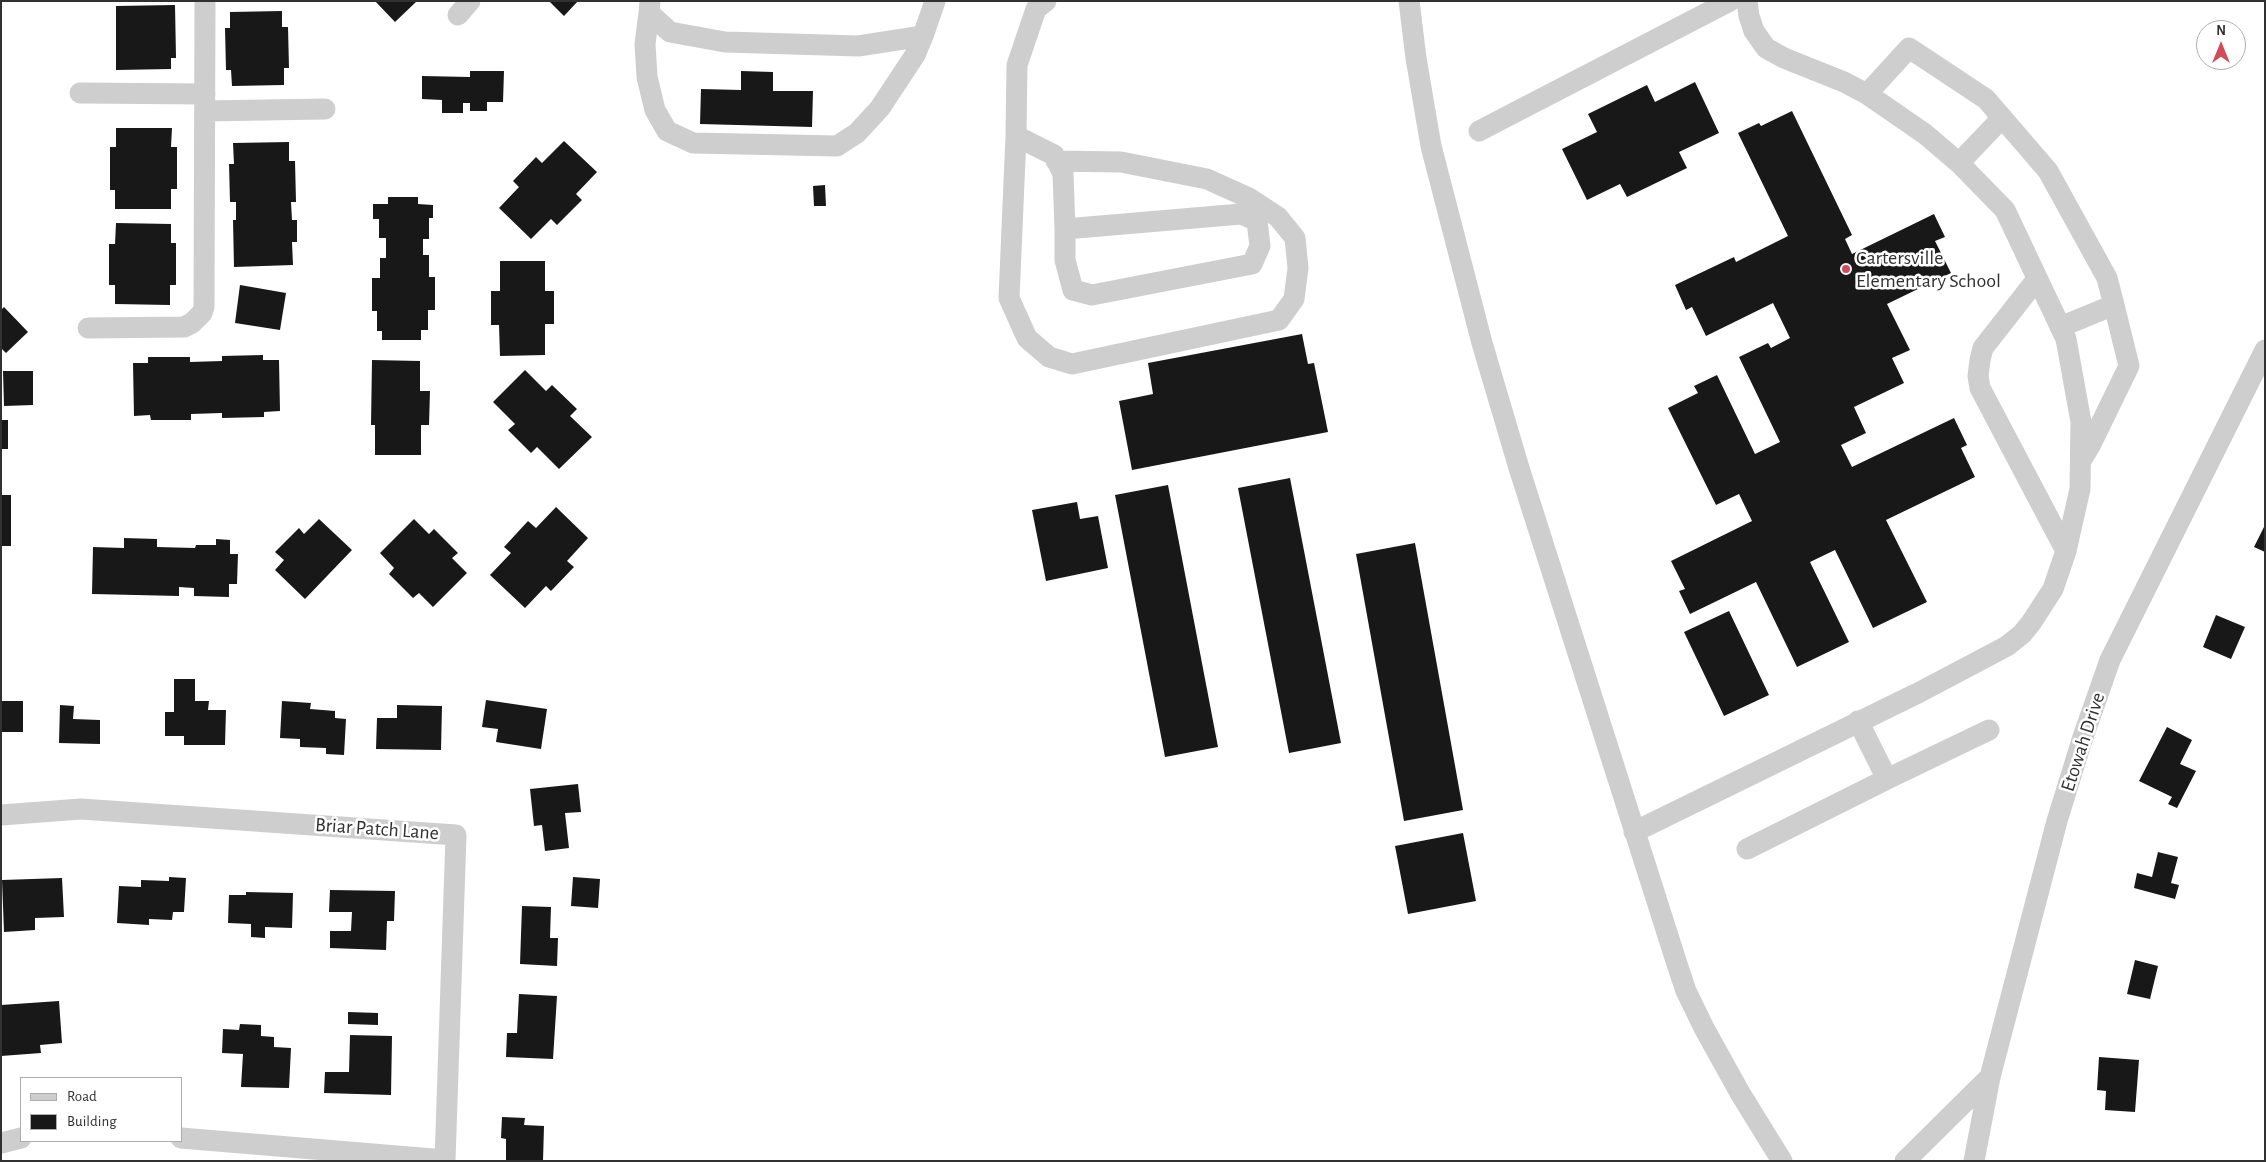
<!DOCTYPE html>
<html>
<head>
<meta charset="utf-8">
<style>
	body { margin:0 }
	#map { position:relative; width:2266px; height:1162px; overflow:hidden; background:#fff; font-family:"Alegreya Sans",sans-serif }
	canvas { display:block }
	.frame { position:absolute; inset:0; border:2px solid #313131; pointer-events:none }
	.legend { position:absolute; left:20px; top:1077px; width:162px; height:65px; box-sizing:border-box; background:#fff; border:1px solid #adadad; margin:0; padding:6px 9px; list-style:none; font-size:15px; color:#313131 }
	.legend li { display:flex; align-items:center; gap:10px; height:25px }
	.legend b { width:25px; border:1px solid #adadad }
	.north { position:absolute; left:2196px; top:20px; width:50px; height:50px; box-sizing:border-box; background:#fff; border:1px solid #adadad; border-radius:50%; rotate:0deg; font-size:14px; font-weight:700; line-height:20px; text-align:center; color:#313131 }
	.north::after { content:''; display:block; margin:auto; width:18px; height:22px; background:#d04c57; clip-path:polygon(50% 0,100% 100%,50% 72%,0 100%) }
</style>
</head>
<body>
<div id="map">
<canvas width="2266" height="1162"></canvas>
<div class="frame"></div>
<ul class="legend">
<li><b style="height:6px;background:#cecece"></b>Road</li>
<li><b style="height:14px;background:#181818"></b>Building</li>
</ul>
<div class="north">N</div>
</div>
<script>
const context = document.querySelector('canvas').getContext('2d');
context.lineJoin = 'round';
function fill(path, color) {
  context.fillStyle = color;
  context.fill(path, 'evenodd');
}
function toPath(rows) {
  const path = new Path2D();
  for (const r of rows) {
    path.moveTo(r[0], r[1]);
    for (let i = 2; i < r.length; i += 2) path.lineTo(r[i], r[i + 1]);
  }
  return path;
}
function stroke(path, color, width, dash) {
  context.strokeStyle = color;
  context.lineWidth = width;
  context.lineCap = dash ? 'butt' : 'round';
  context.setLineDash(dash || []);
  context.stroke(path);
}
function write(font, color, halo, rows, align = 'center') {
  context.font = font + ' "Alegreya Sans",sans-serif';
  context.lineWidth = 5;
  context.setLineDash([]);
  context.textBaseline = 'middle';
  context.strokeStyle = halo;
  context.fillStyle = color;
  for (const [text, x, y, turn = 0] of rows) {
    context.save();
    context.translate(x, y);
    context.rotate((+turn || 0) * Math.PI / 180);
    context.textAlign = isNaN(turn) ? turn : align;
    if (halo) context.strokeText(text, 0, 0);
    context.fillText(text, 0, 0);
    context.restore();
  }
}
const building = toPath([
	[375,1,417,1,395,22],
	[549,1,578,1,564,16],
	[175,5,176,58,171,58,171,69,116,70,116,6],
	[282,11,282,27,288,27,289,68,284,68,284,85,232,86,231,70,226,70,225,28,230,28,230,12],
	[470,71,504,71,503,102,487,102,487,111,470,111,470,103,463,103,463,113,442,113,442,100,422,99,422,76,470,77],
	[741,71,773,72,773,91,813,91,812,127,700,124,701,89,741,90],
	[1695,82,1719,133,1679,152,1687,168,1627,197,1620,184,1587,200,1562,149,1597,132,1588,114,1647,85,1655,102],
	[1792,111,1852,235,1845,239,1852,254,1934,214,1945,237,1935,241,1951,273,1887,304,1910,350,1892,358,1904,383,1854,407,1866,433,1841,445,1852,467,1954,418,1967,445,1961,448,1975,477,1886,520,1927,602,1873,628,1835,550,1810,562,1849,642,1797,667,1756,582,1690,614,1679,591,1685,589,1671,561,1752,521,1739,494,1716,505,1668,408,1698,393,1694,386,1717,375,1755,454,1780,442,1739,357,1768,343,1771,348,1790,338,1773,303,1706,336,1692,307,1686,310,1675,285,1734,257,1736,262,1788,236,1738,133,1759,123,1761,126],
	[116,128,172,128,171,147,177,147,177,189,171,189,171,209,115,209,115,190,110,190,110,147,116,147],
	[564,141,597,172,576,194,582,200,557,225,551,219,531,239,499,208,519,187,513,181,536,157,542,163],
	[289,142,289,161,295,161,296,202,291,202,292,220,297,220,297,242,292,242,293,265,234,267,233,220,236,220,236,202,230,202,229,164,234,164,233,143],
	[825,185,826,206,814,206,813,186],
	[388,197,418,197,418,204,433,205,433,218,429,218,429,239,423,239,423,255,429,255,429,277,435,277,435,310,428,310,428,330,421,330,421,340,382,340,382,331,377,331,377,311,372,311,372,278,380,278,380,258,386,258,386,238,379,238,379,219,373,219,373,204,388,204],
	[116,223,171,224,171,243,176,243,176,285,170,285,170,305,115,304,115,285,109,285,109,244,115,244],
	[500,261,545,261,545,291,554,291,554,324,545,324,545,355,500,356,499,325,491,325,491,291,500,291],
	[240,285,286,293,280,330,235,323],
	[4,307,28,332,6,353,1,348,1,310],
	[1302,334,1308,364,1314,363,1328,432,1132,470,1119,401,1153,394,1148,363],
	[263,355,263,360,279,360,280,411,264,412,264,417,222,418,222,413,191,414,191,420,151,420,150,415,134,416,133,363,148,363,148,357,190,357,190,362,222,361,222,356],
	[372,360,420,361,420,391,430,391,429,425,421,425,421,455,375,455,375,425,371,425],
	[525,370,546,391,552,385,577,409,570,416,592,437,559,469,537,447,531,453,508,430,515,424,493,402],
	[3,371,33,371,33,405,4,406],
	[1,420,8,420,8,449,1,449],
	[1290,478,1341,743,1289,753,1238,488],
	[1168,485,1218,747,1165,757,1115,495],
	[1,495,11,495,11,546,1,546],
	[1077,502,1080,519,1098,516,1108,568,1046,581,1032,510],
	[556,507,588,538,567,561,574,567,551,591,546,586,525,608,490,575,511,553,504,547,528,521,536,528],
	[319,519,352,550,305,599,275,570,284,560,275,552,299,528,304,534],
	[414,519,429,534,434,529,458,553,452,558,467,573,433,607,419,593,413,598,389,574,394,568,380,553],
	[2265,525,2265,552,2254,547],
	[124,538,157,539,157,547,195,548,196,545,216,545,216,539,230,540,230,554,238,554,237,584,229,584,229,597,194,596,194,588,179,587,179,596,92,594,93,547,124,548],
	[1415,543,1463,810,1404,821,1356,554],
	[1729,611,1769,695,1724,716,1684,632],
	[2216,615,2245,627,2231,659,2203,647],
	[174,679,195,679,195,701,209,701,208,710,226,710,225,745,184,745,184,736,165,736,165,712,174,712],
	[486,700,547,709,541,749,496,742,498,729,482,727],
	[1,701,23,701,23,732,1,732],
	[282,701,311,703,310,709,335,711,335,718,346,719,344,755,326,754,326,748,300,747,300,739,280,738],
	[60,705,74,706,73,719,100,720,100,744,59,743],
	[397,705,442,706,441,750,376,749,377,718,397,718],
	[2167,727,2192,740,2180,764,2196,771,2177,808,2168,804,2172,797,2139,781],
	[578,784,581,812,565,813,569,848,545,851,542,825,534,826,530,789],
	[1463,833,1476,901,1408,914,1395,846],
	[2158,852,2178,857,2171,883,2179,885,2175,899,2134,888,2137,873,2152,877],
	[169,877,186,878,184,912,173,912,172,920,149,919,149,925,117,923,119,886,141,887,141,880,169,881],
	[573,877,600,879,598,908,571,906],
	[62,878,64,917,35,918,35,930,4,932,2,880],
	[330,890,395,891,394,921,387,921,386,950,330,948,330,931,351,931,352,912,329,912],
	[246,892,293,893,292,928,265,927,265,938,251,937,251,924,228,923,229,895,246,895],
	[522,906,551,907,550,938,558,938,557,966,520,964],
	[2135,960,2158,966,2150,999,2127,994],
	[519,994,557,996,553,1059,506,1057,507,1033,517,1033],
	[59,1001,62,1043,40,1045,41,1053,1,1056,1,1005],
	[348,1012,378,1013,378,1025,348,1024],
	[240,1024,261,1025,261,1036,274,1037,274,1047,291,1048,289,1088,241,1087,243,1054,222,1053,223,1029,239,1030],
	[350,1035,392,1036,391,1095,324,1093,325,1072,349,1072],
	[2099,1057,2139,1060,2135,1112,2105,1110,2106,1091,2097,1090],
	[502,1117,525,1118,524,1125,544,1126,543,1161,506,1161,506,1139,501,1138]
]);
const minor = toPath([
	[650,1,649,13,670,32,725,42,858,46,923,36,935,1],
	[1046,1,1036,9,1017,65,1016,136,1054,155,1063,174,1065,229,1065,260,1073,290,1092,295,1252,264,1260,246,1257,221,1241,214,1065,229],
	[1409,1,1416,58,1431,146,1482,343,1519,468,1677,964,1686,991,1704,1028,1740,1093,1782,1161],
	[649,13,645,44,647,77,655,110,667,131,693,143,837,146,857,133,880,108,915,55,923,36],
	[458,15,470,1],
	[80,93,205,94],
	[1867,94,1909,48,1986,99,2048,171,2107,278,2114,305,2060,327],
	[205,111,325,109],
	[1479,131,1730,1],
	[1016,136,1009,298,1027,338,1049,357,1072,364,1279,320,1294,299,1298,268,1295,238,1278,217,1249,198,1207,179,1121,162,1056,161],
	[1959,163,2002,118],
	[2037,279,1983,348,1980,360,1978,376,1980,388,2066,551],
	[88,328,184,327,192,323,202,313,204,307,205,1],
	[2082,459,2091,444,2129,366,2114,305],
	[1887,779,1989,730],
	[1,815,81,809,456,835,445,1161],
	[1634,832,1920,692,2007,646,2022,634,2031,623,2053,589,2066,551,2080,489,2081,422,2066,339,2005,210,1959,163,1925,134,1867,94,1844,82,1784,58,1766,48,1754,31,1749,16,1747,1],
	[1747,849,1887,779,1858,721],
	[181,1138,445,1160],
	[1,1143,21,1138],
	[1905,1161,1990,1077],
	[1974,1161,1990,1077,2057,821,2082,740,2110,660,2265,350]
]);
const markers = [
	[1846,269,5,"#d04c57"]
];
const poiNames = [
	["Cartersville",1856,258],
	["Elementary School",1856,281]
];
const streetNames = [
	["Etowah Drive",2083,742,-72],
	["Briar Patch Lane",377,829,4]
];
fill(building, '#181818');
stroke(minor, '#cecece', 21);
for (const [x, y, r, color] of markers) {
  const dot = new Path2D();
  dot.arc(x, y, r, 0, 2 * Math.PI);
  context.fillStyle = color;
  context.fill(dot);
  stroke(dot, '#fff', 2);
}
write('20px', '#313131', '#fff', poiNames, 'left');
write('20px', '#313131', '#fff', streetNames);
</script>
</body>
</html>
